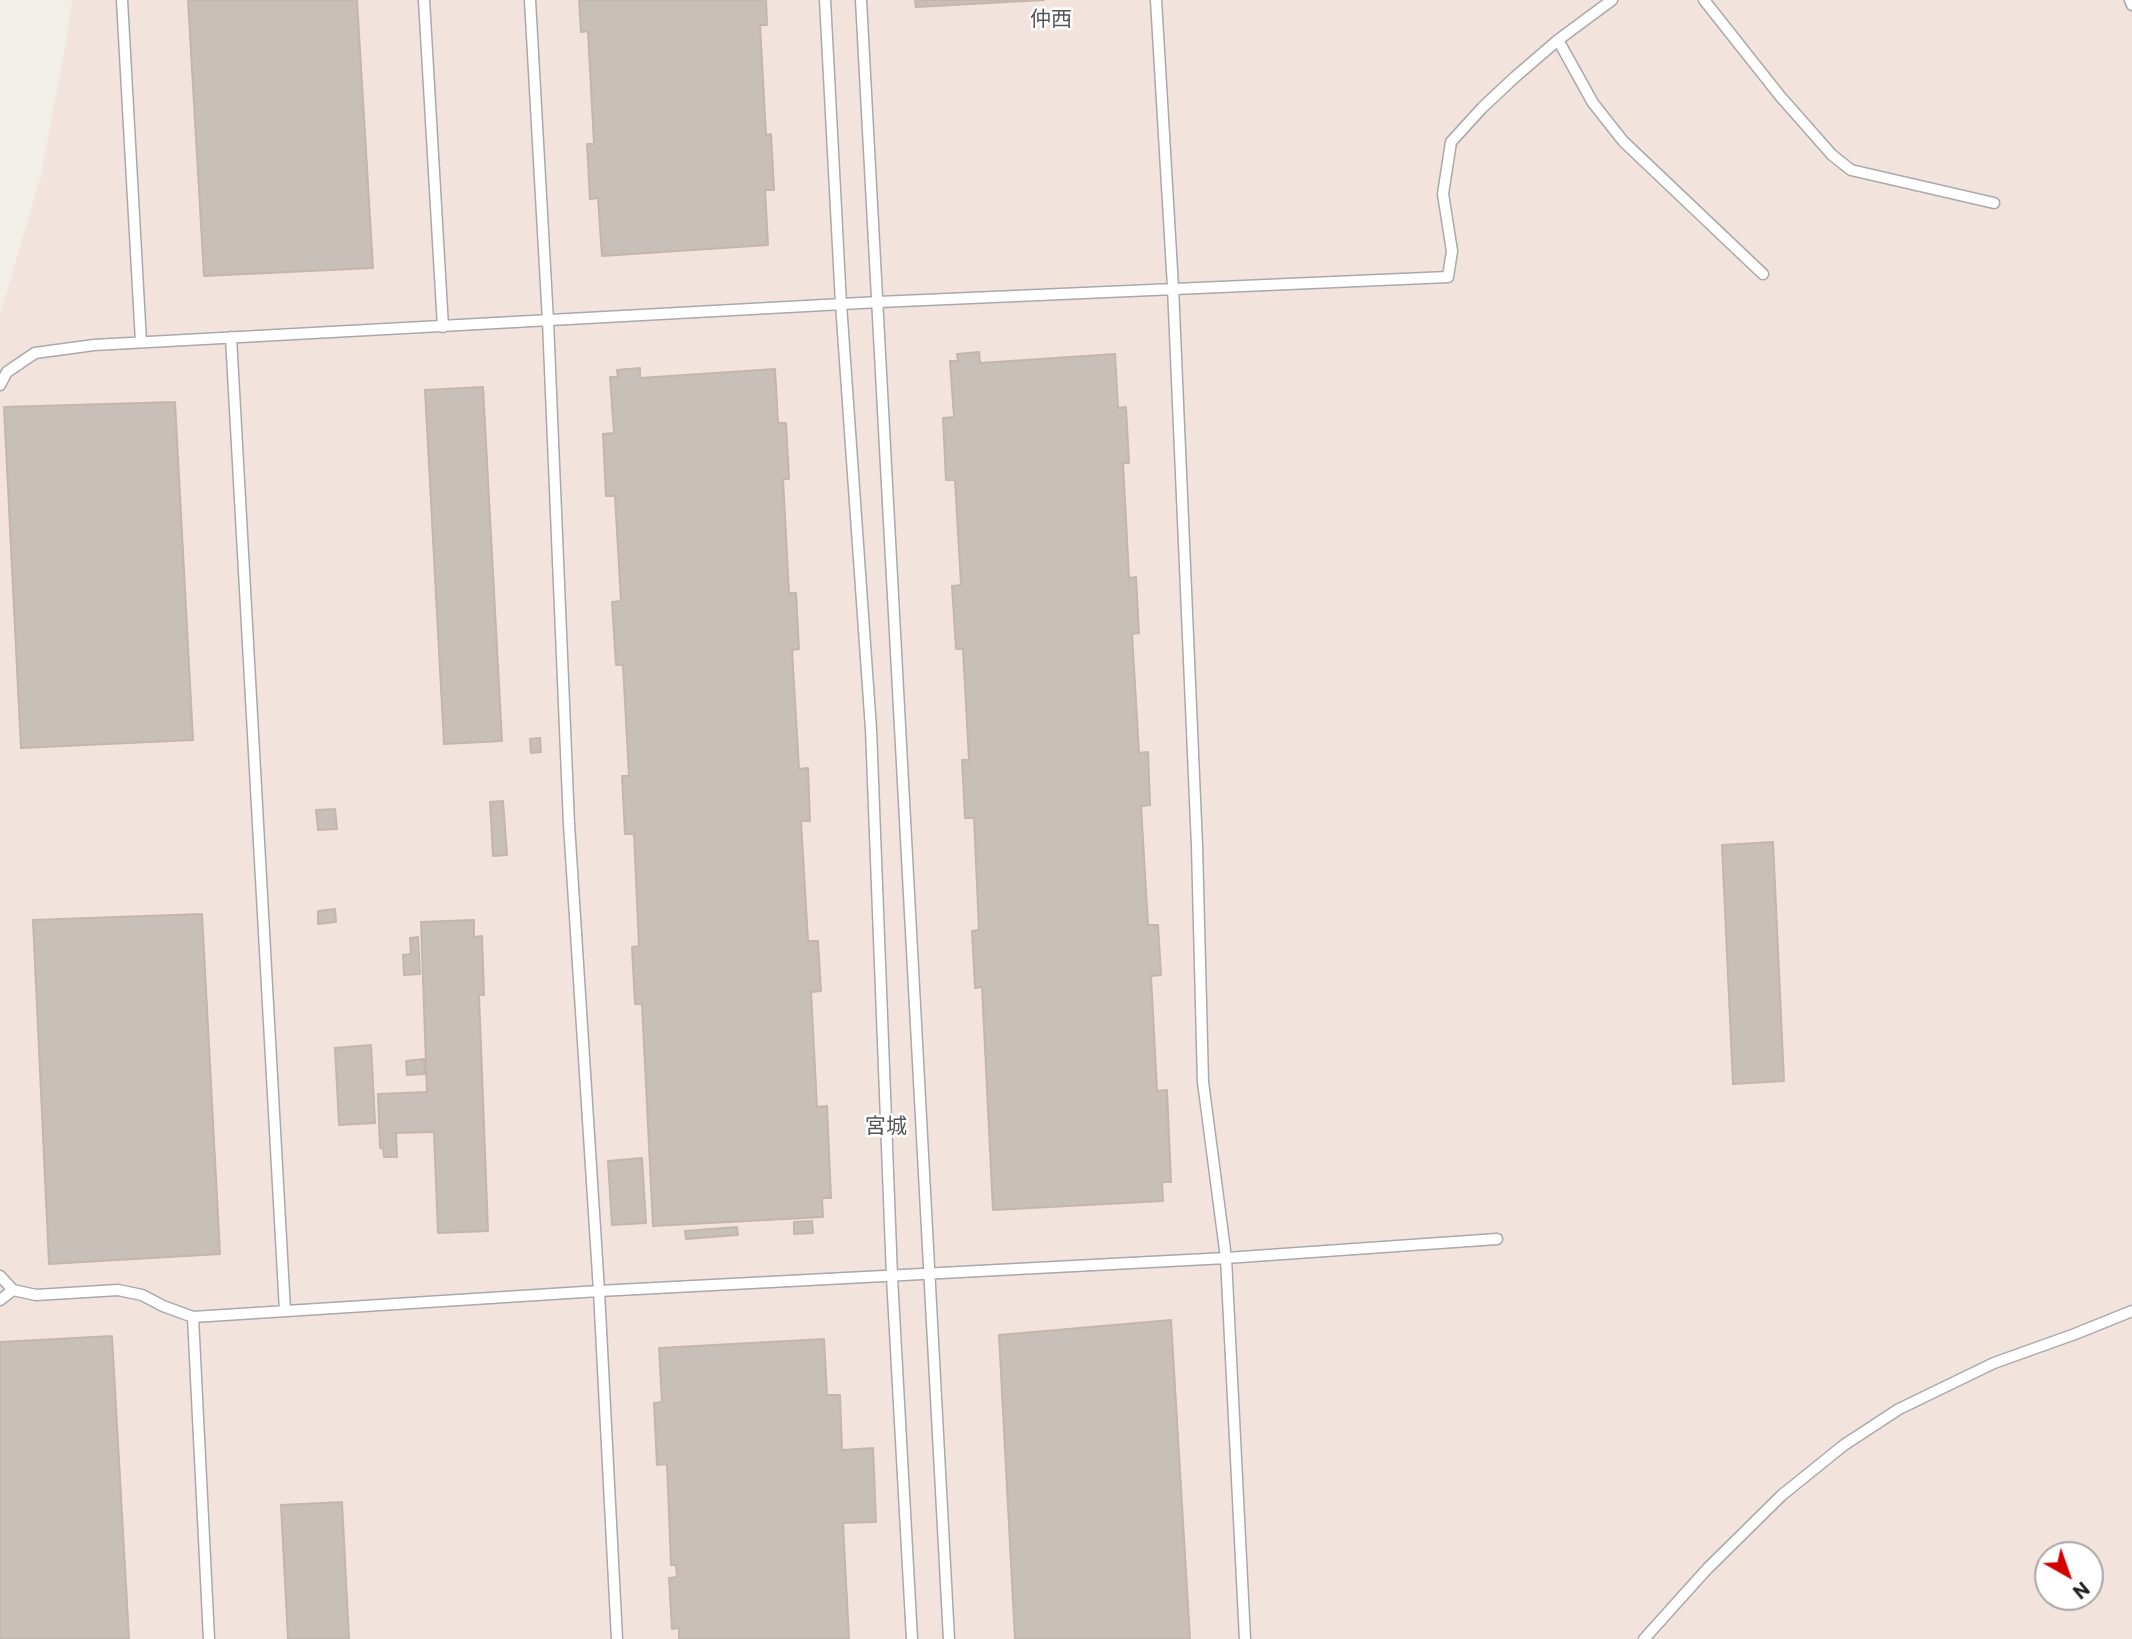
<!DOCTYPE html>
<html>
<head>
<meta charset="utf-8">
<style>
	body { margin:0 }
	#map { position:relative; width:2132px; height:1639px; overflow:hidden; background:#f2efe9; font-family:Commissioner,sans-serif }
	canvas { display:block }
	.north { position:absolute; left:2034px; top:1541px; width:70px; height:70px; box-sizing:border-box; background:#fff; border:2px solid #a7a7a7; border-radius:50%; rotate:140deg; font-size:19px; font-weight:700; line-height:28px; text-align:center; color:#222 }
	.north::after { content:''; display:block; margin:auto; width:24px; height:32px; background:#d40000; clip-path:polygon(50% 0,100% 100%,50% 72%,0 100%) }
</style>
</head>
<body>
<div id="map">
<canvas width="2132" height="1639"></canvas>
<div class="north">N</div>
</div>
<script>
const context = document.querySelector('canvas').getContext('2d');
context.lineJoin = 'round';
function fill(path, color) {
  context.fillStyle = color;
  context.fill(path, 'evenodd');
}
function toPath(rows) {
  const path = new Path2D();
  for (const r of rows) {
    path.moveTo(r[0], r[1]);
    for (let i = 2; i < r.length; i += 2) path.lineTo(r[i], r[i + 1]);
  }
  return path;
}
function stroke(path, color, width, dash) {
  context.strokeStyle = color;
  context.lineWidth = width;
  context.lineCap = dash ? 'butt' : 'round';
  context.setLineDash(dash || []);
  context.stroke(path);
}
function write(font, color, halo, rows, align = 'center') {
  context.font = font + ' Commissioner,"Noto Sans JP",sans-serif';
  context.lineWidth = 5;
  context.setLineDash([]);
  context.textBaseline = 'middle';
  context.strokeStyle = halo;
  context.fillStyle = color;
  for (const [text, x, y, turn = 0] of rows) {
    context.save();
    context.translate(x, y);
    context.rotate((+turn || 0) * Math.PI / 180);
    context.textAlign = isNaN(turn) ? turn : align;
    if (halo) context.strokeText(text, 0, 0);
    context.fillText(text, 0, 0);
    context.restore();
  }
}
const military = toPath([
	[72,0,2132,0,2132,1639,0,1639,0,315,41,175,67,37],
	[2048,1555,2090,1555,2090,1597,2048,1597]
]);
const building = toPath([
	[188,0,357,0,373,268,204,276,188,0],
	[579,0,766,0,767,25,760,25,766,135,771,134,774,190,765,190,768,245,602,256,598,198,590,199,587,144,594,144,588,31,581,32,579,0],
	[915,0,1044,0,916,7,915,0],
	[979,352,980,363,1115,354,1118,408,1126,407,1129,463,1123,463,1129,578,1136,577,1139,633,1132,634,1139,753,1148,752,1150,805,1141,806,1148,925,1158,925,1161,975,1151,976,1157,1091,1167,1090,1171,1182,1162,1182,1163,1201,993,1210,982,987,975,988,972,931,979,930,974,818,965,818,962,760,969,760,963,649,956,649,952,586,961,585,955,480,946,480,943,418,954,417,950,361,958,361,957,354,979,352],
	[640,368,640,378,775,369,778,423,786,423,789,479,783,479,789,593,796,593,799,649,792,650,799,769,808,768,810,821,801,821,808,941,818,941,821,991,811,992,817,1107,827,1106,831,1198,822,1198,823,1217,653,1226,642,1004,635,1004,632,947,639,946,634,834,625,834,622,776,629,776,623,665,616,665,612,602,621,601,615,496,606,496,603,434,614,433,610,377,618,377,617,370,640,368],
	[483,387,502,741,444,744,425,390,483,387],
	[175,402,193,740,21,748,4,407,175,402],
	[540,738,541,752,531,753,530,739,540,738],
	[503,801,507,855,493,856,490,802,503,801],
	[335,809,337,829,318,830,316,810,335,809],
	[1773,842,1784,1081,1733,1084,1722,845,1773,842],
	[335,909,336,922,318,924,318,911,335,909],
	[202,914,220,1254,49,1264,33,920,202,914],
	[474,920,474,937,482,936,484,995,479,995,488,1231,438,1233,434,1132,396,1133,397,1157,384,1157,383,1148,380,1148,378,1094,427,1092,421,922,474,920],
	[418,937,420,974,404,975,403,955,411,954,410,938,418,937],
	[371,1045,375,1123,339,1125,335,1048,371,1045],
	[424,1059,425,1074,407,1075,406,1061,424,1059],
	[642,1158,646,1223,612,1225,608,1161,642,1158],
	[812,1221,813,1233,794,1234,794,1222,812,1221],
	[737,1227,738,1235,686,1239,685,1231,737,1227],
	[1171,1320,1190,1639,1015,1639,999,1335,1171,1320],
	[112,1336,129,1639,0,1639,0,1342,112,1336],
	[824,1339,827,1395,840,1395,842,1450,873,1448,876,1522,843,1523,849,1639,679,1639,679,1628,672,1629,669,1578,677,1577,676,1565,671,1565,667,1464,657,1465,654,1403,662,1402,659,1348,824,1339],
	[342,1502,349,1639,288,1639,281,1505,342,1502]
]);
const lane = toPath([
	[122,0,141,342],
	[424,0,443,327],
	[530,0,548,321,569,824,599,1291,617,1639],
	[825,0,841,304,871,729,892,1277,912,1639],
	[861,0,949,1639],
	[1156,0,1173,287,1197,846,1203,1082,1226,1258,1245,1639],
	[1704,0,1780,96,1832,155,1851,170,1994,203],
	[2130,0,2132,5],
	[1558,40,1593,103,1623,141,1763,274],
	[231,337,285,1311],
	[0,385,7,372,35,353,94,345,879,302,1448,277,1452,251,1443,194,1451,142,1482,108,1515,77,1558,40,1612,0],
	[0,1276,13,1290,36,1295,118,1290,142,1295,163,1306,193,1317,209,1639],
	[0,1300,13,1290],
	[193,1317,599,1291,1226,1258,1497,1239],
	[1644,1639,1707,1569,1782,1495,1844,1445,1899,1409,1994,1363,2075,1334,2132,1311]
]);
const quarterNames = [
	["仲西",1051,19],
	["宮城",886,1126]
];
fill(military, '#f3e3dd');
fill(building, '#c7bfb8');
stroke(building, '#c4b6ab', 2);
stroke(lane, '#a9a9a9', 13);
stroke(lane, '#fff', 10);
write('21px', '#555', '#fff', quarterNames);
</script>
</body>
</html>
